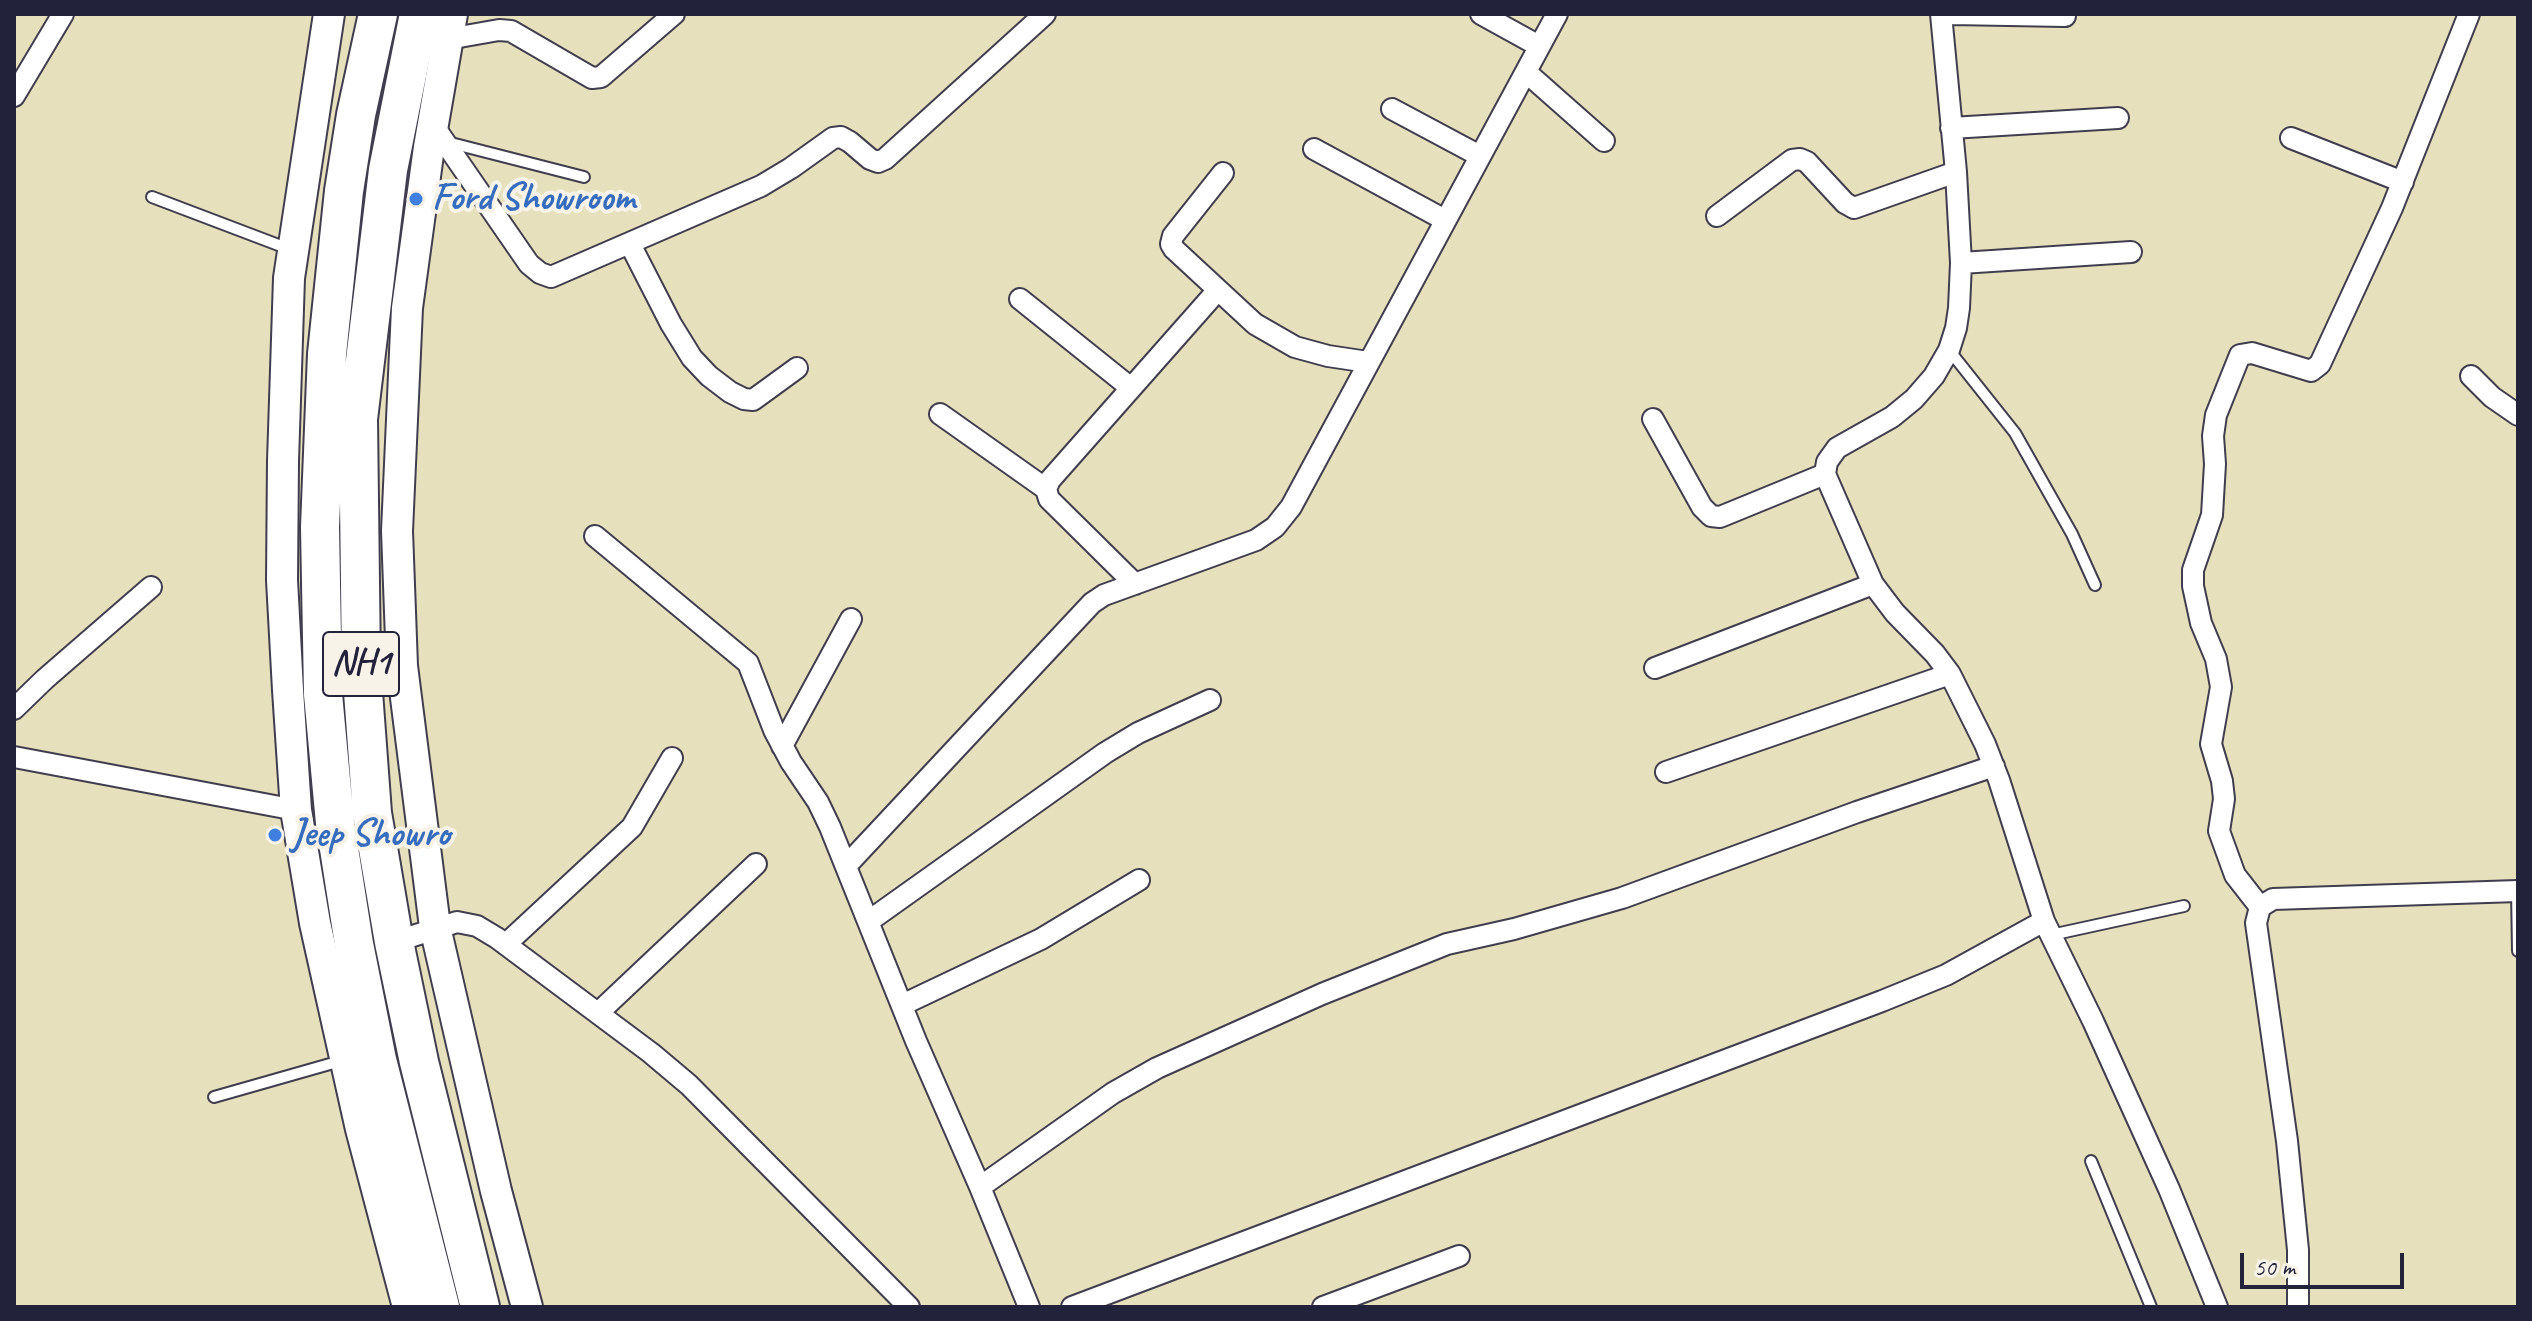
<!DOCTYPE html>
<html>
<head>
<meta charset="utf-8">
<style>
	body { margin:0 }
	#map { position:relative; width:2532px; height:1321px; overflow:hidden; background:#e7e0bc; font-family:Caveat,sans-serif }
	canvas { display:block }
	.frame { position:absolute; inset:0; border:16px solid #22223b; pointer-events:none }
	.scale { position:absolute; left:2240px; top:1253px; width:164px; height:36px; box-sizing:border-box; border:4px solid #22223b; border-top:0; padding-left:10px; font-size:24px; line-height:28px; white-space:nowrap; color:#22223b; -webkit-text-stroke:6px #f7f3e8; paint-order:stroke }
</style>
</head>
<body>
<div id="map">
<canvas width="2532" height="1321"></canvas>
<div class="frame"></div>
<div class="scale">50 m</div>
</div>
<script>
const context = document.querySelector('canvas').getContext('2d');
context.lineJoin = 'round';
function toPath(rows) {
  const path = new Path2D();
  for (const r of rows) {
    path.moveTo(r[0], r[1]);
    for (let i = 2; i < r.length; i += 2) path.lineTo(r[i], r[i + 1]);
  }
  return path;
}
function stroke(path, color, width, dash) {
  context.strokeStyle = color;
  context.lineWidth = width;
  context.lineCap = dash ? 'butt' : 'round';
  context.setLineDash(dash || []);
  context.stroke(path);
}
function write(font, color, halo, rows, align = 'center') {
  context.font = font + ' Caveat,sans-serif';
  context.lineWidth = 8;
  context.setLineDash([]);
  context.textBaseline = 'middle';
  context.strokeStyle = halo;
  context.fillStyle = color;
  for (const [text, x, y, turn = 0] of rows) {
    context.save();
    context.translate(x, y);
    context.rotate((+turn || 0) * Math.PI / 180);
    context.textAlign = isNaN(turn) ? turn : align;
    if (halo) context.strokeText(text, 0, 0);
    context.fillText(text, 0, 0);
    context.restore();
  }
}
const lane = toPath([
	[447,142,584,177],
	[152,197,289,249],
	[1949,350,2015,433,2072,534,2095,585],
	[2517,891,2518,951],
	[2051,935,2184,906],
	[214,1097,344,1060],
	[2091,1161,2151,1307]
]);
const street = toPath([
	[1481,14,1539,46],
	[1941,14,1956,172,1961,263,1959,308,1956,328,1949,350,1934,376,1914,399,1892,417,1837,448,1827,462,1825,474,1873,584,1895,613,1935,654,1950,674,1985,744,1999,780,2044,921,2093,1021,2169,1189,2217,1307],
	[1951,14,2065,16],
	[448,39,499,30,511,31,592,78,601,77,674,14],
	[1526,72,1604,141],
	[14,96,63,14],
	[1392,109,1480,156],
	[433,125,529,264,540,273,551,277,761,186,791,168,833,138,841,137,850,142,870,159,878,162,885,159,1045,14],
	[1951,128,2118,118],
	[2291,138,2403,182],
	[1314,149,1445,220],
	[1223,173,1173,236,1171,244,1174,249,1255,324,1295,347,1328,356,1368,362],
	[1717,216,1792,160,1800,159,1807,162,1845,203,1854,208,1956,172],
	[630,244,671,324,692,358,709,376,730,392,744,399,753,400,797,368],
	[1961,263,2131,252],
	[1020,299,1131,388],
	[2471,376,2492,397,2518,415],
	[940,414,1046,489],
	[1653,419,1702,507,1711,516,1720,517,1825,474],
	[595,536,748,663,774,730,791,762,818,802,830,827,916,1041,980,1187,1029,1307],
	[1135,584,1049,499,1046,489,1050,480,1217,291],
	[1655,668,1873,584],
	[14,709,45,679,151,587],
	[782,746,851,619],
	[14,757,296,810],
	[1666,772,1950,674],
	[846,866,1092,603,1104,595,1256,540,1275,527,1291,507,1557,14],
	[2260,907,2235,875,2219,831,2224,799,2222,781,2211,744,2221,687,2216,659,2201,623,2193,586,2193,570,2212,515,2215,464,2213,436,2216,415,2240,355,2252,353,2311,371,2320,364,2392,208,2469,14],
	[869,921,1105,753,1138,733,1210,700],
	[394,942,457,922,477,926,497,938,651,1053,689,1085,909,1307],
	[506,944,632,827,672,758],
	[902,1005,1041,939,1139,880],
	[598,1013,756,864],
	[980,1187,1113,1093,1157,1068,1322,994,1447,944,1514,929,1622,898,1857,812,1994,766],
	[1072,1307,1882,1001,1946,975,2044,921],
	[1323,1307,1459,1256],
	[2298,1307,2298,1250,2287,1141,2256,923,2260,907,2273,899,2518,891]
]);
const secondary = toPath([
	[329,14,289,278,283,461,282,580,288,690,296,810,315,923,361,1129,408,1307],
	[452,14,429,147,407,308,397,531,402,666,435,927,496,1191,527,1307]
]);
const highway = toPath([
	[378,14,356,115,344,191,327,354,320,527,323,694,335,823,354,944,377,1060,440,1307],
	[419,14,388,170,358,419,361,665,372,813,394,942,419,1062,480,1307]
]);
const markers = [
	[416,199,8,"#3f7fe0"],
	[275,835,8,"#3f7fe0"]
];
const shields = [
	[361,664,76]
];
const shieldNames = [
	["NH1",361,664]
];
const shopNames = [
	["Ford Showroom",432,199],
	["Jeep Showro",291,835]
];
stroke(lane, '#403e4e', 14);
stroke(street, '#403e4e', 24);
stroke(secondary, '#403e4e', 34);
stroke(highway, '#403e4e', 42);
stroke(lane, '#fff', 10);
stroke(street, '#fff', 20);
stroke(secondary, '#fff', 30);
stroke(highway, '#fff', 38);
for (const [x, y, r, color] of markers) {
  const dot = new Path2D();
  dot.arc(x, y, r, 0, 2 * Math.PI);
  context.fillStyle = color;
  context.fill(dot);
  stroke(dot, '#f7f3e8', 3);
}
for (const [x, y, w] of shields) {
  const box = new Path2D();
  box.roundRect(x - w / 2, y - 32, w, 64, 6);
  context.fillStyle = '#f7f3e8';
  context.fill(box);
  stroke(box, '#22223b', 2);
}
write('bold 36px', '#22223b', null, shieldNames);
write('bold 38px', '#366cbe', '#f7f3e8', shopNames, 'left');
</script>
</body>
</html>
